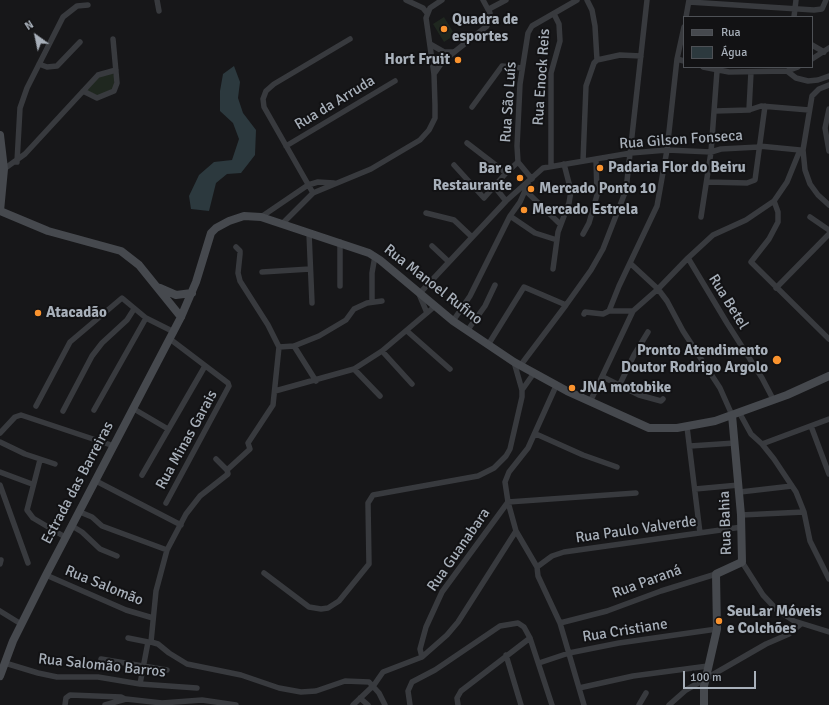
<!DOCTYPE html>
<html>
<head>
<meta charset="utf-8">
<style>
	body { margin:0 }
	#map { position:relative; width:829px; height:705px; overflow:hidden; background:#171719; font-family:Signika,sans-serif }
	canvas { display:block }
	.legend { position:absolute; left:683px; top:16px; width:130px; height:52px; box-sizing:border-box; background:#121214; border:1px solid #4e5156; margin:0; padding:5px 7px; list-style:none; font-size:12px; color:#a8b0ba }
	.legend li { display:flex; align-items:center; gap:8px; height:20px }
	.legend b { width:20px; border:1px solid #4e5156 }
	.north { position:absolute; left:16px; top:16px; width:40px; height:40px; -webkit-text-stroke:3px #121214; paint-order:stroke; rotate:327deg; font-size:11px; font-weight:700; line-height:16px; text-align:center; color:#a8b0ba }
	.north::after { content:''; display:block; margin:auto; width:14px; height:18px; background:#a8b0ba; clip-path:polygon(50% 0,100% 100%,50% 72%,0 100%) }
	.scale { position:absolute; left:683px; top:671px; width:73px; height:18px; box-sizing:border-box; border:2px solid #a8b0ba; border-top:0; padding-left:5px; font-size:12px; line-height:14px; white-space:nowrap; color:#a8b0ba; -webkit-text-stroke:3px #121214; paint-order:stroke }
</style>
</head>
<body>
<div id="map">
<canvas width="829" height="705"></canvas>
<ul class="legend">
<li><b style="height:5px;background:#46494e"></b>Rua</li>
<li><b style="height:11px;background:#2c393e"></b>Água</li>
</ul>
<div class="north">N</div>
<div class="scale">100 m</div>
</div>
<script>
const context = document.querySelector('canvas').getContext('2d');
context.lineJoin = 'round';
function fill(path, color) {
  context.fillStyle = color;
  context.fill(path, 'evenodd');
}
function toPath(rows) {
  const path = new Path2D();
  for (const r of rows) {
    path.moveTo(r[0], r[1]);
    for (let i = 2; i < r.length; i += 2) path.lineTo(r[i], r[i + 1]);
  }
  return path;
}
function stroke(path, color, width, dash) {
  context.strokeStyle = color;
  context.lineWidth = width;
  context.lineCap = dash ? 'butt' : 'round';
  context.setLineDash(dash || []);
  context.stroke(path);
}
function write(font, color, halo, rows, align = 'center') {
  context.font = font + ' Signika,sans-serif';
  context.lineWidth = 4;
  context.setLineDash([]);
  context.textBaseline = 'middle';
  context.strokeStyle = halo;
  context.fillStyle = color;
  for (const [text, x, y, turn = 0] of rows) {
    context.save();
    context.translate(x, y);
    context.rotate((+turn || 0) * Math.PI / 180);
    context.textAlign = isNaN(turn) ? turn : align;
    if (halo) context.strokeText(text, 0, 0);
    context.fillText(text, 0, 0);
    context.restore();
  }
}
const green = toPath([
	[444,17,455,35,444,42,433,24],
	[112,73,114,75,115,85,113,89,98,96,86,90,99,76]
]);
const water = toPath([
	[234,66,240,82,238,98,243,113,256,130,255,155,241,173,227,174,216,183,209,211,191,209,189,196,199,175,214,162,232,160,239,139,233,123,220,111,220,91,223,74]
]);
const street = toPath([
	[157,0,159,11],
	[406,0,423,8,427,13],
	[587,0,592,10,595,26,597,60],
	[689,2,814,10,822,9,826,0],
	[489,9,506,0],
	[686,17,689,0],
	[794,17,796,0],
	[430,44,444,52,453,52],
	[812,45,824,52],
	[677,59,684,61],
	[812,59,829,48],
	[39,64,47,67,57,66,80,42],
	[703,67,729,72,787,71,796,78,808,81,818,80,829,76],
	[787,71,798,67],
	[434,74,443,61,487,26,490,13,483,0],
	[829,85,819,89,812,96,803,150,805,170,810,184,818,195,829,205],
	[83,91,97,98,114,91,117,83,113,39],
	[472,107,502,66,522,68],
	[829,109,825,128,829,151],
	[749,110,751,72],
	[715,111,749,110,761,106,809,110],
	[467,143,506,173],
	[286,146,395,81],
	[759,146,800,150],
	[583,161,586,86,594,63,597,60,620,55,641,56],
	[17,162,20,108,27,88,63,17,77,6,88,5],
	[454,165,484,198,506,173,518,162],
	[551,166,551,73,560,41,559,24,554,14],
	[4,169,25,154,98,75,116,70],
	[532,179,518,162,517,146,520,84,528,33,532,26,577,0],
	[707,182,747,183,755,180,765,106],
	[494,186,506,201],
	[526,191,560,224],
	[313,193,264,107,263,99,266,91,274,84,350,39],
	[774,201,778,212,778,222,769,239,751,262,829,339],
	[426,213,454,220,472,237],
	[510,216,535,233,557,240],
	[261,217,308,185,318,182,334,183],
	[701,217,711,152,717,71],
	[810,217,829,230],
	[282,224,313,193,371,169,420,140,429,130,435,118,435,105,434,74,426,18,430,8,442,0],
	[309,233,312,303],
	[583,234,589,223,597,195,596,160],
	[432,246,449,262],
	[688,258,727,323,762,378,773,399],
	[631,264,658,289,667,301,683,331,720,388,732,415],
	[553,269,558,232,569,203,571,191,564,164],
	[262,272,310,269],
	[340,286,340,242],
	[776,288,829,234],
	[372,302,372,273,375,256],
	[609,311,619,286,657,206,667,150,677,59,684,27],
	[427,313,419,294,506,201,543,168,631,153,667,150,711,152,721,149,759,147],
	[584,314,585,312,603,314,609,311,633,311],
	[453,321,470,296,510,216,520,202,528,184],
	[407,331,450,369],
	[467,331,485,306,495,285],
	[488,345,524,287,566,305],
	[294,346,316,381],
	[279,347,294,346,319,336,346,320,354,309,367,303,382,301],
	[382,351,412,384],
	[520,366,566,305,591,270,603,249,626,190,647,0],
	[354,369,380,396],
	[603,377,639,395,661,401,663,399],
	[619,386,634,355,648,332],
	[522,390,534,373],
	[275,391,354,369,382,351,434,307],
	[590,402,633,311,658,289,688,258,713,235,746,220,774,201,787,182,800,150,803,150],
	[36,406,70,342,122,298,146,318,174,332],
	[134,409,168,429],
	[94,410,146,318],
	[63,411,92,356,102,343,127,320,134,309],
	[739,412,751,434,762,444,774,459,796,492,804,512,810,541,829,579],
	[811,426,829,474],
	[687,427,700,533],
	[0,433,15,417,21,415,114,446],
	[536,434,583,455,617,467],
	[0,442,25,454,55,464],
	[762,444,829,419],
	[690,446,735,443],
	[216,459,227,470,228,474,200,496,186,514,167,550,156,591,151,642,158,644,169,653,187,664,241,675,279,688,301,692,316,691,345,681,369,682,379,693,385,705],
	[40,460,27,510,33,518,65,537],
	[227,470,250,449,248,443,273,405,279,347,268,325,240,281,238,273,240,254,240,251,236,247],
	[0,472,32,484],
	[142,475,205,366],
	[96,481,181,525],
	[0,485,28,563],
	[695,489,739,485],
	[740,492,792,486],
	[508,502,636,493],
	[166,503,229,386,228,383,170,339],
	[80,512,92,517,102,526,167,550],
	[741,515,804,512],
	[72,526,82,532,100,549,117,556],
	[742,562,763,595,777,610,794,621,829,632],
	[0,564,1,560],
	[537,567,552,556,564,552,742,527],
	[537,567,516,531,508,502,505,482,509,472,528,448,556,386],
	[537,567,538,576,560,623,584,705],
	[264,573,309,607,321,609,328,608,339,601,369,564,368,503,373,495,478,476,494,468,506,456,510,449,522,397,522,390,514,362],
	[46,575,126,610,153,618],
	[0,611,21,624],
	[560,623,607,611,661,591,716,574],
	[128,638,148,642],
	[506,655,521,705],
	[422,657,420,649,426,627,442,592,508,502],
	[101,659,167,670],
	[5,663,38,673,57,677,98,677,140,684,197,688],
	[539,663,569,653,619,643,717,629],
	[140,684,148,642,151,642],
	[579,688,633,676,708,666],
	[360,698,368,705],
	[65,705,66,698,70,695,121,697,125,699],
	[105,705,126,699,162,703,202,700,236,705],
	[353,705,374,685,383,672,422,657,447,635,458,622,516,531],
	[410,705,408,691,412,682,435,670,500,626,518,623,524,627,530,638,552,705],
	[458,705,457,698,461,691,530,638],
	[639,705,646,693],
	[669,705,686,690,766,644,789,634,801,624]
]);
const secondary = toPath([
	[0,135,4,169,0,211],
	[0,211,48,231,121,251,139,265,181,317],
	[160,288,176,295,192,293],
	[0,676,13,641,46,575,181,317,196,282,211,233,216,228,229,221,244,216,261,217,369,253,380,260,453,321,514,362,567,391,649,428,677,428,715,421,787,395,829,376],
	[704,705,704,686,717,629,716,574,742,562,741,515,732,415]
]);
const markers = [
	[444,29,4,"#fa932e"],
	[458,60,4,"#fa932e"],
	[600,168,4,"#fa932e"],
	[520,178,4,"#fa932e"],
	[531,189,4,"#fa932e"],
	[524,210,4,"#fa932e"],
	[38,313,4,"#fa932e"],
	[777,360,5,"#fa932e"],
	[572,388,4,"#fa932e"],
	[719,621,4,"#fa932e"]
];
const poiNames = [
	["Quadra de",452,20],
	["esportes",452,37],
	["Hort Fruit",450,60,"right"],
	["Padaria Flor do Beiru",608,168],
	["Bar e",512,169,"right"],
	["Restaurante",512,186,"right"],
	["Mercado Ponto 10",539,189],
	["Mercado Estrela",532,210],
	["Atacadão",46,313],
	["Pronto Atendimento",768,351,"right"],
	["Doutor Rodrigo Argolo",768,368,"right"],
	["JNA motobike",580,388],
	["SeuLar Móveis",727,612],
	["e Colchões",727,629]
];
const streetNames = [
	["Rua Enock Reis",542,77,-86],
	["Rua São Luís",509,102,-86],
	["Rua da Arruda",335,103,-31],
	["Rua Gilson Fonseca",681,140,-4],
	["Rua Manoel Rufino",433,285,38],
	["Rua Betel",728,302,58],
	["Rua Minas Garais",187,440,-61],
	["Estrada das Barreiras",78,483,-62],
	["Rua Bahia",726,523,-92],
	["Rua Paulo Valverde",636,530,-8],
	["Rua Guanabara",459,550,-55],
	["Rua Paraná",647,582,-20],
	["Rua Salomão",104,586,22],
	["Rua Cristiane",625,631,-9],
	["Rua Salomão Barros",102,666,6]
];
fill(green, '#1f271f');
fill(water, '#2c393e');
stroke(street, '#383a3e', 5.5);
stroke(secondary, '#46494e', 8);
for (const [x, y, r, color] of markers) {
  const dot = new Path2D();
  dot.arc(x, y, r, 0, 2 * Math.PI);
  context.fillStyle = color;
  context.fill(dot);
  stroke(dot, '#121214', 1.5);
}
write('bold 15px', '#a8b0ba', '#121214', poiNames, 'left');
write('15px', '#a8b0ba', '#121214', streetNames);
</script>
</body>
</html>
